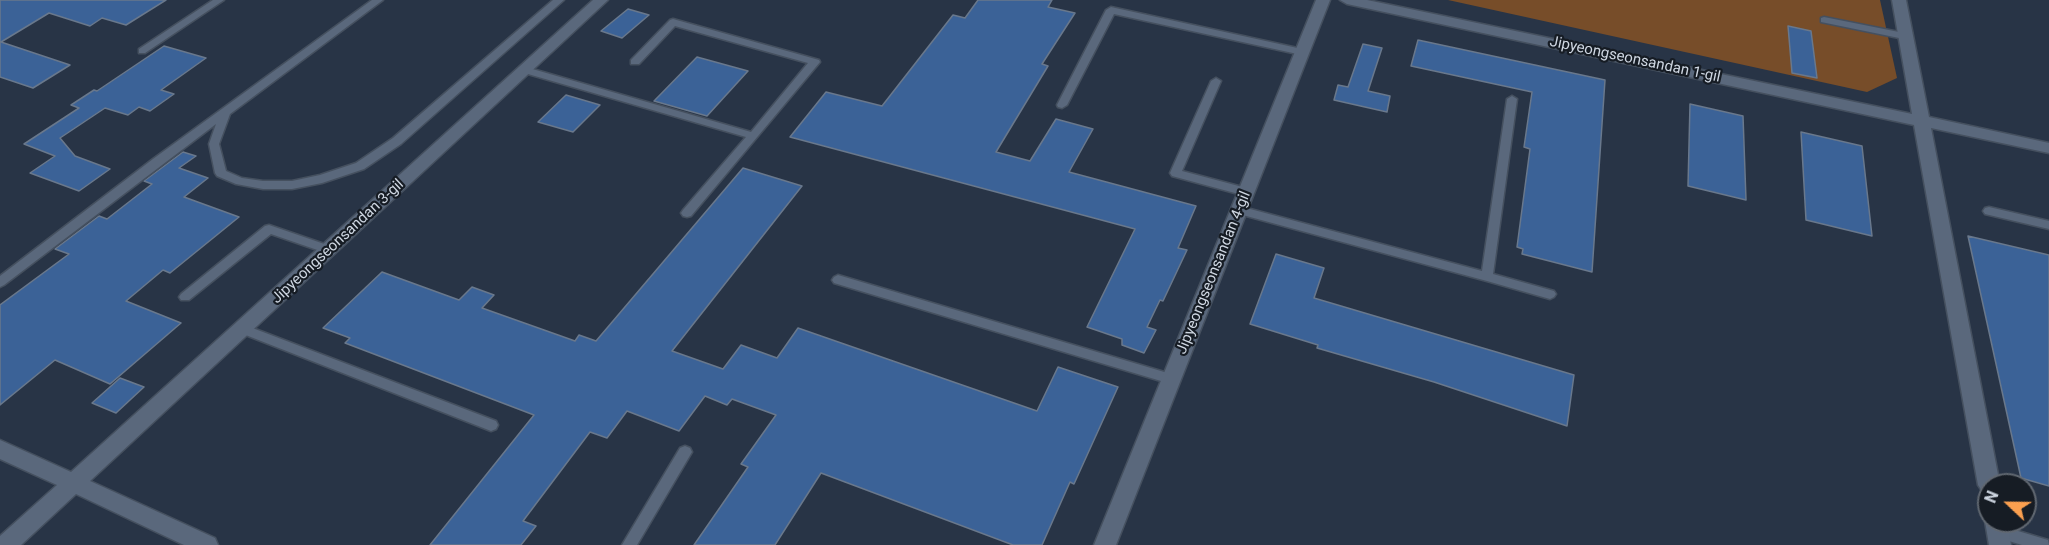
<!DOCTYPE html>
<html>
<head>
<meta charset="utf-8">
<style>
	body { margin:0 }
	#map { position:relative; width:2049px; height:545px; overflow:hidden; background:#283446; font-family:Roboto,sans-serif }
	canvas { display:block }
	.north { position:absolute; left:1977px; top:473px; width:60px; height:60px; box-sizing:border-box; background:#161c24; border:2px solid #606770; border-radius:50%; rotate:292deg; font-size:16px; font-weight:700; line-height:24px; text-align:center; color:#cfd7e2 }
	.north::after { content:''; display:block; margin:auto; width:21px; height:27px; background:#fa9f4f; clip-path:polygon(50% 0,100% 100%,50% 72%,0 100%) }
</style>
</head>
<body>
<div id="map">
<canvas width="2049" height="545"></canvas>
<div class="north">N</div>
</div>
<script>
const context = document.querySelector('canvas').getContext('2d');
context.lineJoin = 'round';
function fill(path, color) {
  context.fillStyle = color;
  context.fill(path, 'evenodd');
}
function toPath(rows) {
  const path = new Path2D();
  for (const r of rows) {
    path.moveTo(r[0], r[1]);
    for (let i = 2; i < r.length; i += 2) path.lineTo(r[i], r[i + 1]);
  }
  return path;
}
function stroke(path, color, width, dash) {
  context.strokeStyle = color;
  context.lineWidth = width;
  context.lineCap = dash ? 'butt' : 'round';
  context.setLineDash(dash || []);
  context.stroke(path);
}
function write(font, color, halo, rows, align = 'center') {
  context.font = font + ' Roboto,sans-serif';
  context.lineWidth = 4.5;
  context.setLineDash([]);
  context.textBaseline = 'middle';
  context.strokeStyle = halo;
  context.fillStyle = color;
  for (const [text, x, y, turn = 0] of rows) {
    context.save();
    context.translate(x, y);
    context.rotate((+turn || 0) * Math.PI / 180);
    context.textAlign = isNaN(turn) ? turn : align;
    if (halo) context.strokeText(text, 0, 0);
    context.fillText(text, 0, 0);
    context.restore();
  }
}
const green = toPath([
	[1448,0,1880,0,1897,78,1867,92]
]);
const building = toPath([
	[0,0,166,0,126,25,102,18,90,26,49,13,1,42,70,65,33,88,0,77,0,0],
	[978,0,1052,0,1048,7,1075,13,1042,64,1048,66,996,152,1030,161,1056,119,1093,129,1069,172,1196,206,1178,248,1187,250,1163,301,1160,300,1147,327,1156,330,1144,353,1122,345,1122,339,1087,327,1135,229,790,137,826,92,882,106,953,15,965,18,978,0],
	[628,9,649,15,622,38,601,31,628,9],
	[1788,26,1811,31,1817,78,1792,73,1788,26],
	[1418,40,1605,80,1592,272,1522,254,1523,249,1517,247,1530,149,1524,147,1532,92,1411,66,1418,40],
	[1363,44,1382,48,1368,91,1390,96,1387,112,1334,100,1338,85,1348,87,1363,44],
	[164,46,206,58,161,90,174,94,150,111,139,107,128,115,105,108,60,138,75,156,110,169,79,191,30,173,55,156,24,144,79,108,71,105,94,90,97,91,164,46],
	[697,57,748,71,707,116,654,101,697,57],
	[566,95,600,105,573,132,538,122,566,95],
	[1690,104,1743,116,1746,200,1688,186,1690,104],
	[1801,132,1862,146,1872,236,1806,220,1801,132],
	[183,152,196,156,179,168,208,178,184,197,239,217,170,273,163,270,126,301,181,323,110,384,55,360,0,405,0,305,69,254,55,249,99,216,107,219,152,184,144,181,183,152],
	[743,168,802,186,672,351,723,369,741,345,777,358,798,328,1037,411,1058,367,1118,387,1074,484,1070,482,1042,545,1013,545,821,473,775,545,694,545,748,467,741,464,776,415,732,399,727,405,705,396,679,431,627,411,607,438,590,432,523,521,536,526,521,545,430,545,534,415,345,343,350,338,323,328,382,272,459,300,472,287,494,295,482,308,575,341,579,335,596,341,743,168],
	[1968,236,2049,255,2049,486,2021,478,1968,236],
	[1276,254,1324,268,1314,298,1574,375,1567,426,1434,382,1317,348,1318,345,1250,324,1276,254],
	[120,378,144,387,116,413,92,403,120,378]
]);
const lane = toPath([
	[213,0,224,0,145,53,139,53,139,49,213,0],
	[372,0,383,0,230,114,219,144,226,171,242,178,263,181,292,181,320,175,356,163,393,138,553,0,564,0,401,144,364,169,322,183,292,189,263,189,236,184,217,176,215,173,209,144,216,124,4,285,0,287,0,276,153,159,372,0],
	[1111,7,1302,49,1307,52,1302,55,1114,14,1067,105,1062,108,1058,107,1057,105,1106,10,1111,7],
	[1824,17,1904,33,1909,36,1904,39,1821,22,1821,18,1824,17],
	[673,19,819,60,820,62,691,216,687,217,683,216,681,213,683,210,746,137,521,72,520,70,521,68,529,68,751,132,808,63,675,26,639,64,631,64,631,60,670,20,673,19],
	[1216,78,1221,81,1182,171,1250,189,1252,192,1250,195,1246,196,1172,176,1170,173,1211,81,1216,78],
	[1512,96,1517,99,1493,274,1554,291,1556,294,1554,297,1550,299,1487,281,1239,214,1233,210,1239,206,1482,271,1507,99,1512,96],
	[1989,207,2049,221,2049,229,1985,214,1983,211,1985,208,1989,207],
	[269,225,333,247,335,250,329,254,271,234,189,300,181,300,179,297,181,294,265,226,269,225],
	[838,275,1171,374,1176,375,1178,379,1176,383,1171,384,834,283,832,280,834,277,838,275],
	[242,324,496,421,498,425,496,429,491,431,486,429,238,332,236,329,238,326,242,324],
	[685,446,690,448,692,452,637,545,622,545,680,448,685,446],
	[1998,525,2048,540,2049,545,2022,545,1993,536,1991,531,1993,526,1998,525]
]);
const street = toPath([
	[593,0,608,0,90,481,215,538,218,545,184,545,76,494,21,545,0,545,0,536,57,485,0,459,0,440,71,472,593,0],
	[1316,0,1330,0,1116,545,1094,545,1316,0],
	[1340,0,1367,0,1912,114,1892,0,1906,0,1929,117,2049,143,2049,153,1931,128,2000,485,1989,485,1989,494,1982,491,1978,485,1914,125,1347,4,1340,0],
	[1988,514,1989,521,2007,521,2011,545,1989,545,1985,521,1988,514]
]);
const streetNames = [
	["Jipyeongseonsandan 1-gil",1635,60,12],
	["Jipyeongseonsandan 3-gil",338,242,-43],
	["Jipyeongseonsandan 4-gil",1214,273,-68]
];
fill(green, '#774d29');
fill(building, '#3b6297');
stroke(building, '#69788c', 1.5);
stroke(lane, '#45505f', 3);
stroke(street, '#45505f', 3);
fill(lane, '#5a687c');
fill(street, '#5a687c');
write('15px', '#cfd7e2', '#161c24', streetNames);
</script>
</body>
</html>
